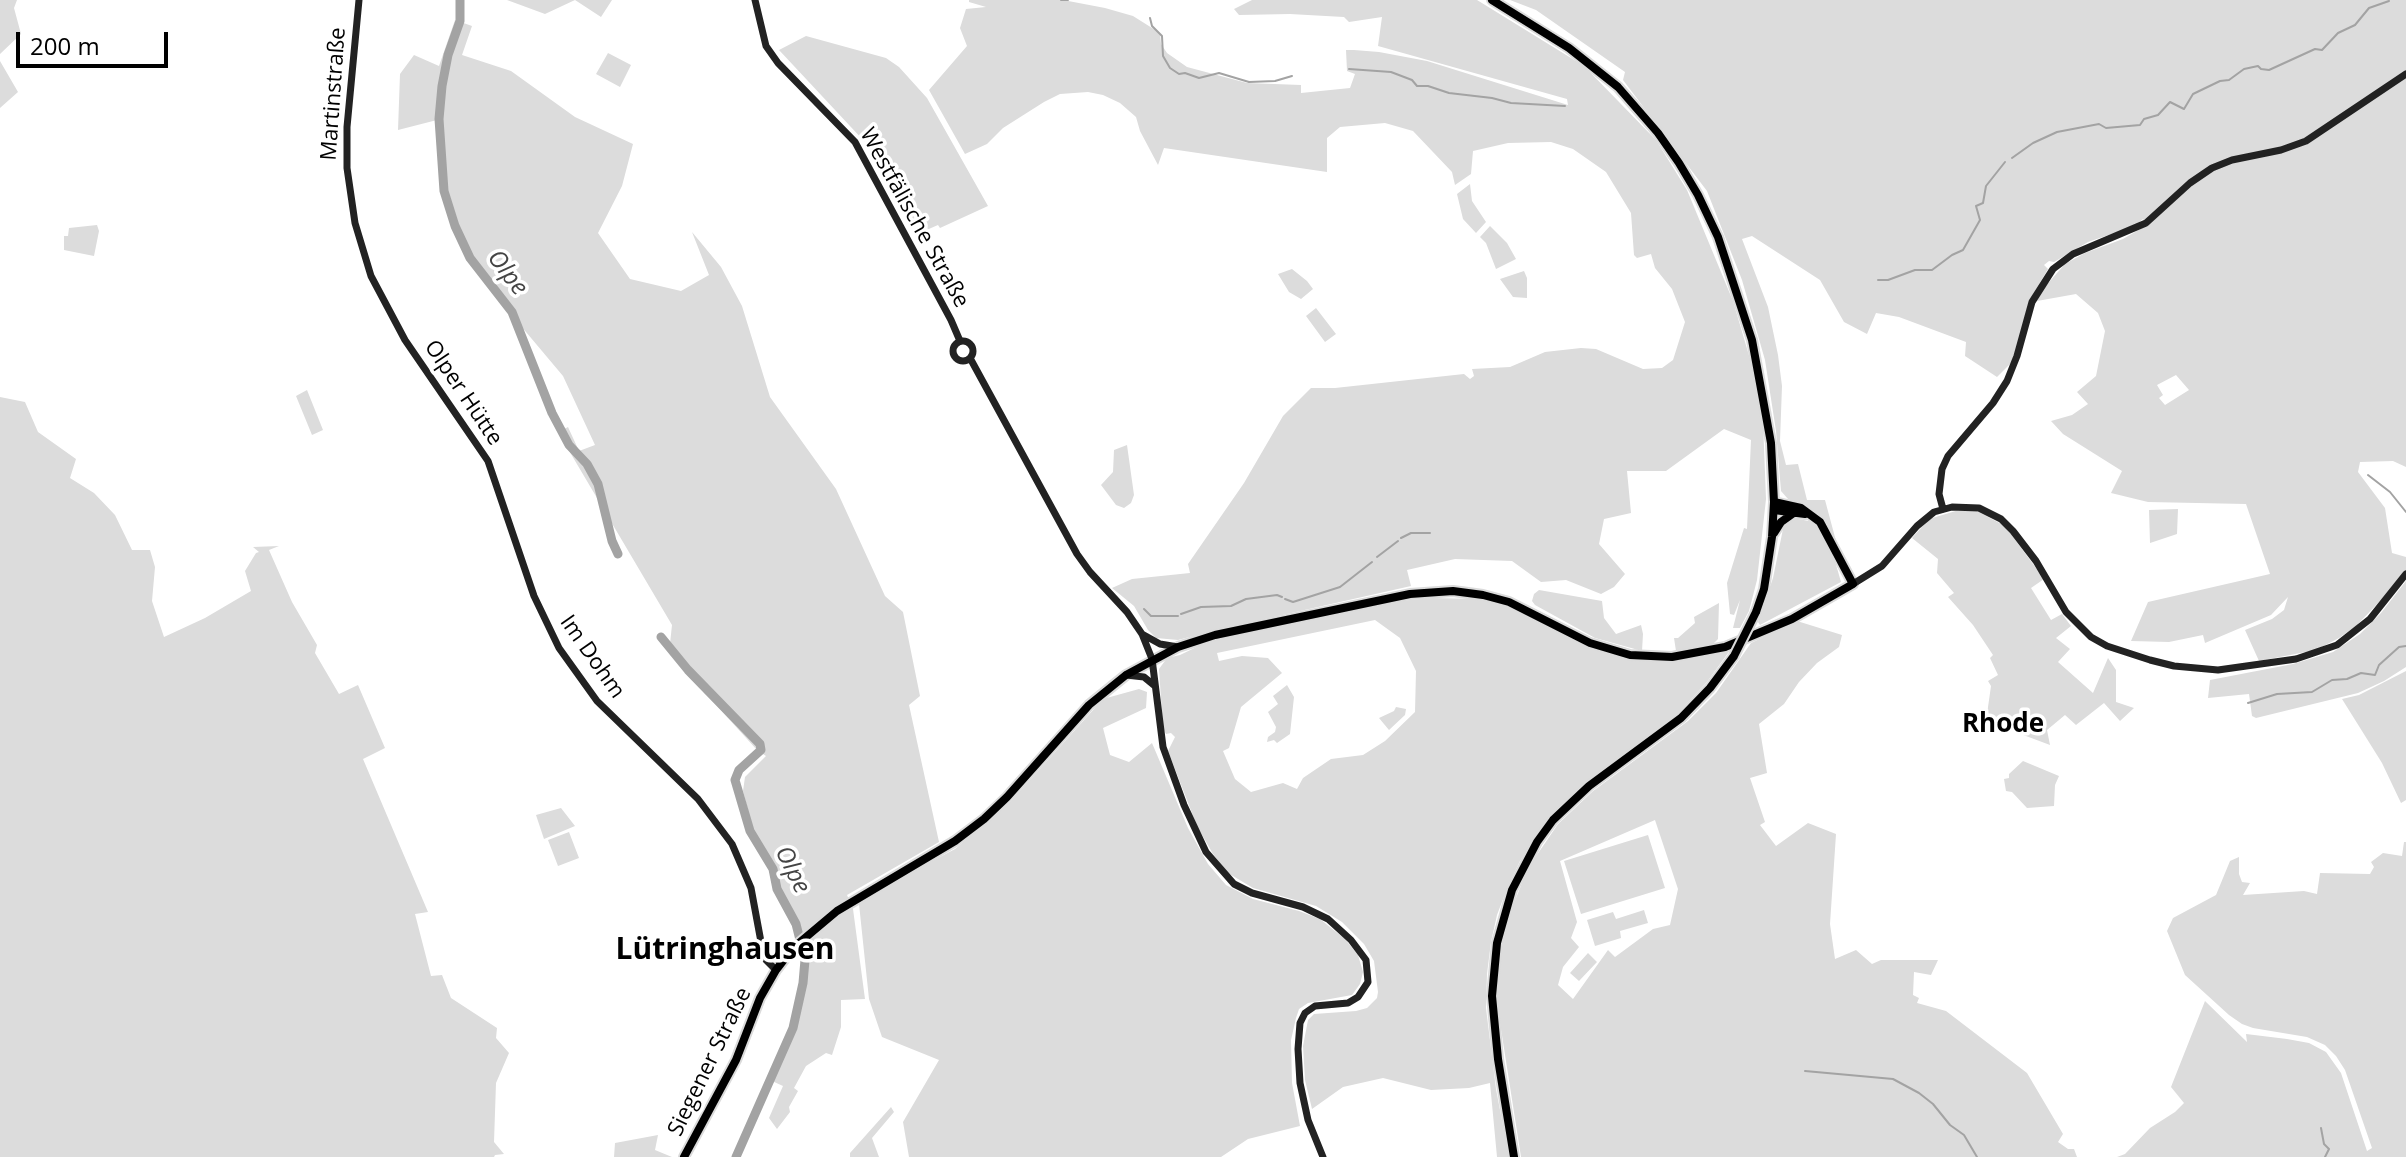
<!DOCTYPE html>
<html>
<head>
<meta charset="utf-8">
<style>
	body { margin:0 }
	#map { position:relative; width:2406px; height:1157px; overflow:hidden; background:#fff; font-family:"Open Sans",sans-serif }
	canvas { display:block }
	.scale { position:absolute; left:16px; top:32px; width:152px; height:36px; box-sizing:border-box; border:4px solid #000; border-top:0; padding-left:10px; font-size:24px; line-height:28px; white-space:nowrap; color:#000; -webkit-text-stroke:6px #fff; paint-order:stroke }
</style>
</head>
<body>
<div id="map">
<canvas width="2406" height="1157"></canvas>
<div class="scale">200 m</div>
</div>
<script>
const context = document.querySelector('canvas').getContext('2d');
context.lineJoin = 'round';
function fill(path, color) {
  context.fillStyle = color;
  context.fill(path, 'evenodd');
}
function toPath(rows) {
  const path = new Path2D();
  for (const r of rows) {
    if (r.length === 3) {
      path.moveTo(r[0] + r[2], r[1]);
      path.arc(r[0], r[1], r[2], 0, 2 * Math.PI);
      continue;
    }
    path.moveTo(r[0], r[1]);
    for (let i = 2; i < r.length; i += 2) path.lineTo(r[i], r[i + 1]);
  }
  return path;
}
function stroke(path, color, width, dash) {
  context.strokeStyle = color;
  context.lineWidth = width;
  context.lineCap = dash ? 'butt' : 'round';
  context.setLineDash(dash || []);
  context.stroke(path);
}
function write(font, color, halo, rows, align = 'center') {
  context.font = font + ' "Open Sans",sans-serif';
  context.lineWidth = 7;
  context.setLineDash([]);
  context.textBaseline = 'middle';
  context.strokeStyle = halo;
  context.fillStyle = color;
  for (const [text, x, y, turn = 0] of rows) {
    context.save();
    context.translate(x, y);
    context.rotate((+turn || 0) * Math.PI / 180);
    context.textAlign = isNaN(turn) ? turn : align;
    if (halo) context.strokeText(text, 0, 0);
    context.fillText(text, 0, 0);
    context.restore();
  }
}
const green = toPath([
	[0,0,17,0,14,8,21,34,0,54],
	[507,0,612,0,601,17,575,0,545,14],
	[969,0,1063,0,1105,8,1133,16,1160,33,1161,44,1167,53,1187,67,1247,83,1301,85,1301,93,1350,88,1355,74,1347,71,1346,50,1354,50,1379,52,1427,61,1568,105,1567,99,1378,46,1382,17,1349,22,1344,17,1290,14,1239,15,1234,9,1252,0,1477,0,1584,66,1656,140,1687,190,1733,301,1753,369,1763,421,1766,499,1757,580,1749,611,1740,628,1733,628,1740,600,1734,615,1730,614,1727,583,1744,528,1747,529,1751,440,1724,429,1666,471,1627,471,1631,513,1604,519,1599,544,1625,574,1614,587,1601,594,1566,580,1541,582,1512,561,1455,559,1407,570,1411,586,1216,630,1178,640,1156,638,1148,630,1134,606,1112,588,1132,579,1190,573,1188,564,1244,483,1283,416,1311,388,1335,388,1464,374,1470,379,1474,376,1472,369,1510,367,1545,352,1581,348,1596,349,1643,369,1662,368,1673,360,1685,322,1672,289,1655,268,1651,254,1637,258,1634,255,1631,213,1606,172,1573,149,1551,142,1508,143,1473,151,1471,174,1455,185,1452,172,1413,131,1385,123,1340,127,1327,138,1327,172,1164,148,1158,165,1140,131,1136,117,1120,103,1103,95,1088,92,1060,94,1044,102,1003,128,987,144,965,154,929,90,967,46,960,28,966,9,986,7,969,2],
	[1510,0,2406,0,2406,467,2393,461,2360,462,2358,472,2385,508,2392,553,2406,557,2406,574,2356,626,2339,638,2316,650,2259,661,2245,630,2272,619,2284,610,2288,597,2271,615,2205,643,2203,635,2169,642,2131,641,2148,602,2270,574,2246,504,2148,502,2111,493,2122,471,2063,434,2051,421,2072,415,2088,404,2077,392,2096,376,2105,331,2098,313,2076,294,2037,301,2043,289,2065,264,2085,253,2123,239,2147,225,2143,219,2135,226,2088,242,2054,262,2049,261,2044,265,2048,269,2029,301,2013,361,1997,377,1965,356,1966,342,1899,317,1876,313,1867,334,1844,322,1820,280,1752,236,1742,239,1768,307,1778,355,1782,386,1780,441,1786,465,1798,464,1807,500,1825,500,1836,541,1820,517,1809,508,1788,499,1781,491,1776,431,1765,360,1742,280,1707,191,1623,80,1625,72,1536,10],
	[2176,375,2189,390,2165,405,2159,398,2163,395,2157,385],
	[455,20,472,26,462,55,511,71,575,117,633,144,622,186,598,233,630,279,681,291,709,275,692,232,721,267,742,306,770,397,836,489,885,596,903,612,920,696,909,705,939,842,847,895,853,909,865,999,841,1000,841,1027,832,1055,826,1053,806,1066,794,1088,798,1091,789,1107,790,1112,777,1129,769,1118,783,1086,772,1081,796,1026,798,1007,806,984,807,960,798,923,780,890,771,860,762,849,754,833,743,791,745,777,766,756,757,750,669,653,672,625,558,432,568,427,579,451,595,445,563,376,489,288,468,259,453,228,441,191,437,120,398,130,400,74,414,55,439,66],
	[806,36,886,58,899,67,927,98,988,206,940,228,938,225,915,235,883,167,864,141,779,50],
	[608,53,631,65,620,87,596,74],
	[0,61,18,92,0,108],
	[1470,184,1472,201,1486,222,1476,233,1463,219,1457,194],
	[97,225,99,231,94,256,64,250,64,236,68,236,69,228],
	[1490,226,1507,243,1516,259,1496,269,1486,243,1480,237],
	[1292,269,1307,281,1313,289,1301,299,1289,292,1278,274],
	[1524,271,1527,278,1527,298,1513,297,1500,279],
	[1316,308,1336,334,1325,342,1306,316],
	[307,390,323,430,312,435,296,396],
	[0,397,25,402,38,432,76,459,70,478,94,493,115,515,132,550,150,550,155,567,152,601,164,637,205,618,251,591,245,571,256,553,259,552,253,547,279,546,269,550,292,602,317,645,315,653,339,694,358,685,385,748,363,759,428,912,415,914,431,976,442,975,451,998,497,1028,496,1038,509,1053,496,1083,494,1142,504,1154,495,1155,494,1157,0,1157],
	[1127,445,1134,495,1131,503,1124,508,1116,505,1101,485,1113,472,1114,450],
	[2178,509,2177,534,2150,543,2149,510],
	[1959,510,1977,511,2005,526,2044,579,2031,588,2051,620,2062,614,2071,626,2056,638,2070,649,2058,662,2093,693,2108,658,2116,670,2116,702,2134,708,2120,721,2104,703,2076,725,2065,715,2047,730,2050,745,1986,721,1991,686,1988,681,1998,675,1990,658,1993,655,1973,625,1948,597,1954,593,1937,573,1938,559,1912,538,1929,519],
	[1793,518,1814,522,1833,554,1841,582,1760,625,1758,622,1773,578,1784,524],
	[2406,581,2406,667,2384,681,2358,693,2256,718,2252,716,2249,694,2208,698,2210,680,2293,664,2333,652,2360,634,2381,613],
	[1539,590,1602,601,1604,618,1616,634,1641,625,1643,634,1642,651,1595,638,1535,605,1532,601,1534,594],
	[1432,598,1483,599,1528,613,1630,657,1662,661,1708,656,1731,649,1707,682,1677,714,1584,784,1549,819,1520,861,1508,886,1497,915,1491,942,1487,974,1486,1008,1496,1089,1509,1157,1497,1157,1490,1083,1469,1088,1431,1090,1383,1078,1343,1087,1312,1109,1305,1080,1303,1046,1308,1020,1314,1014,1356,1011,1367,1008,1377,998,1378,992,1374,961,1364,944,1342,922,1316,906,1253,888,1228,873,1213,854,1197,826,1168,751,1175,737,1171,733,1166,734,1163,729,1159,669,1167,658,1180,655,1211,640,1388,602],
	[1375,620,1400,638,1416,671,1415,712,1385,741,1363,755,1331,759,1303,778,1297,789,1283,783,1251,792,1235,779,1223,751,1229,748,1241,707,1282,673,1268,658,1242,656,1219,661,1217,653],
	[1719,603,1718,639,1712,645,1676,651,1674,638,1678,638,1695,623,1694,617],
	[1797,621,1842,635,1839,647,1817,663,1799,682,1784,704,1759,724,1767,773,1750,778,1765,822,1760,825,1776,846,1808,823,1836,834,1830,924,1835,959,1856,950,1872,964,1881,960,1938,960,1931,975,1914,972,1913,995,1919,998,1917,1003,1946,1011,2027,1073,2063,1134,2058,1142,2068,1149,2074,1149,2077,1157,1521,1157,1498,1010,1497,977,1506,923,1528,868,1558,824,1593,791,1688,721,1716,693,1751,643],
	[1655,820,1678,889,1670,925,1653,929,1615,957,1608,950,1573,999,1558,985,1563,967,1579,947,1571,938,1577,922,1560,861],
	[2406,671,2406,800,2401,803,2382,763,2342,699,2359,695],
	[1287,685,1294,697,1290,734,1277,743,1274,740,1267,742,1268,737,1275,732,1276,727,1268,712,1278,704,1273,696],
	[1139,689,1147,692,1146,708,1103,728,1110,755,1129,762,1152,743,1188,828,1208,864,1226,885,1253,899,1299,911,1320,919,1345,939,1358,955,1363,972,1360,984,1352,995,1308,1003,1299,1009,1296,1018,1291,1040,1292,1083,1300,1126,1248,1139,1221,1157,909,1157,903,1122,939,1060,882,1037,869,999,859,904,887,885,955,849,1011,801,1103,699],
	[1396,707,1406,709,1405,715,1389,730,1379,718,1394,711],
	[2023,761,2059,776,2055,785,2054,806,2027,808,2012,792,2006,791,2004,779,2009,778,2009,774],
	[561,808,575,826,544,839,536,815],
	[569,832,579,858,558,866,548,840],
	[1648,835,1665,888,1581,914,1564,861],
	[2404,842,2406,842,2406,1157,2117,1157,2125,1154,2150,1128,2175,1112,2184,1103,2171,1087,2205,1001,2247,1042,2246,1034,2287,1039,2309,1043,2326,1052,2341,1073,2367,1151,2372,1148,2345,1070,2336,1056,2325,1045,2307,1037,2253,1028,2242,1024,2229,1015,2185,975,2167,931,2173,918,2216,895,2230,861,2239,857,2239,874,2242,882,2250,883,2243,895,2304,891,2317,894,2320,873,2370,874,2374,867,2371,862,2383,853,2402,856],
	[1644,910,1648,923,1620,931,1621,938,1595,946,1587,920,1613,912,1616,919],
	[1588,953,1597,962,1579,981,1570,973],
	[891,1107,894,1112,872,1138,879,1157,850,1157,850,1153],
	[658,1135,655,1150,672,1157,614,1157,615,1143]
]);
const stream = toPath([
	[1061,0,1068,0],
	[1150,18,1152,26,1162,36,1163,56,1170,68,1179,74,1185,73,1199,78,1219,73,1249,82,1275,81,1292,76],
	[1349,69,1391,72,1412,80,1417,86,1428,86,1449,93,1492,98,1511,103,1565,106],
	[2012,158,2033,143,2057,132,2099,124,2106,128,2140,125,2144,119,2158,115,2170,102,2184,109,2193,94,2220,81,2229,80,2244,69,2258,66,2261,69,2269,70,2315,49,2322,50,2338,33,2355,25,2369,8,2389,1],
	[1878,280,1888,280,1915,270,1932,270,1952,255,1963,250,1980,220,1976,206,1983,203,1986,186,2005,162],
	[2368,475,2390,492,2406,512],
	[1401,538,1411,533,1430,533],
	[1377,557,1398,541],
	[1285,599,1293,602,1340,587,1372,562],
	[1144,609,1151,616,1178,616],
	[1181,614,1201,607,1231,606,1246,599,1277,595,1282,597],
	[2248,703,2277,694,2312,692,2332,680,2347,679,2361,673,2375,675,2379,665,2399,647,2406,646],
	[1805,1071,1893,1079,1919,1093,1933,1104,1950,1125,1964,1135,1977,1157],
	[2321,1128,2324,1144,2329,1149,2325,1157]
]);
const river = toPath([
	[460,0,460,21,448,55,442,86,439,119,444,191,455,226,470,258,512,312,552,413,569,445,587,464,598,484,612,541,618,554],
	[661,637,688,670,760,744,761,750,739,770,735,780,750,831,773,869,777,889,796,924,805,960,803,983,793,1028,736,1157]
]);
const secondary = toPath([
	[359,0,347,127,347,168,355,223,371,276,405,340,488,461,534,596,559,648,597,701,698,799,732,844,751,888,764,958,776,970],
	[755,0,766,46,778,63,855,142,951,320,960,341],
	[963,351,10],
	[970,358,1077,554,1090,572,1127,612,1142,634,1152,659,1163,747,1184,805,1206,852,1234,884,1252,893,1303,907,1328,919,1351,940,1366,960,1368,982,1358,997,1348,1003,1315,1006,1305,1013,1300,1023,1298,1049,1300,1083,1308,1120,1323,1157],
	[1943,509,1939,494,1942,469,1948,456,1993,403,2007,381,2017,356,2032,302,2053,269,2073,254,2146,223,2190,183,2212,168,2232,160,2281,150,2306,141,2406,74],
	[1853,584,1882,566,1917,526,1934,512,1952,507,1979,508,2001,519,2013,531,2036,561,2066,612,2091,637,2107,646,2150,660,2174,666,2218,670,2296,659,2337,645,2370,619,2406,574],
	[1142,634,1160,644,1178,647],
	[1126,675,1144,677,1155,686],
	[763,943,781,963],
	[768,947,793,948]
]);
const primary = toPath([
	[1492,0,1569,48,1618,87,1658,133,1679,163,1698,195,1718,237,1752,340,1771,443,1774,502,1772,537,1764,589,1756,612],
	[1774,510,1805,514],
	[1774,533,1781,522,1795,512],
	[684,1157,736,1060,760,998,776,970,793,948,837,911,955,841,984,819,1007,797,1089,705,1126,675,1178,647,1215,635,1410,594,1453,591,1483,595,1509,602,1590,643,1630,655,1672,657,1725,647,1792,619,1853,584,1820,522,1801,508,1774,502],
	[1514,1157,1498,1059,1492,996,1497,943,1512,890,1537,842,1553,820,1589,786,1681,718,1710,688,1734,656]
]);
const primaryBridge = toPath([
	[1734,656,1756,612]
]);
const streetNames = [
	["Martinstraße",334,94,-86],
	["Westfälische Straße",914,218,61],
	["Olper Hütte",463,393,56],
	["Im Dohm",592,657,55],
	["Siegener Straße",710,1062,-64]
];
const waterNames = [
	["Olpe",507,273,53],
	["Olpe",792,870,64]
];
const quarterNames = [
	["Rhode",2003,725]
];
const districtNames = [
	["Lütringhausen",725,950]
];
fill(green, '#dcdcdc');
stroke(stream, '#a3a3a3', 2);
stroke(river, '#a3a3a3', 9);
stroke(primary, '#dbdbdb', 12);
stroke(secondary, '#222', 7);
stroke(primary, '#000', 8);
stroke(primaryBridge, '#dbdbdb', 12, []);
stroke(primaryBridge, '#000', 8);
write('22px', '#000', '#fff', streetNames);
write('italic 24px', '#444', '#fff', waterNames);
write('bold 26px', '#000', '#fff', quarterNames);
write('bold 30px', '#000', '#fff', districtNames);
</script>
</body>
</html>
